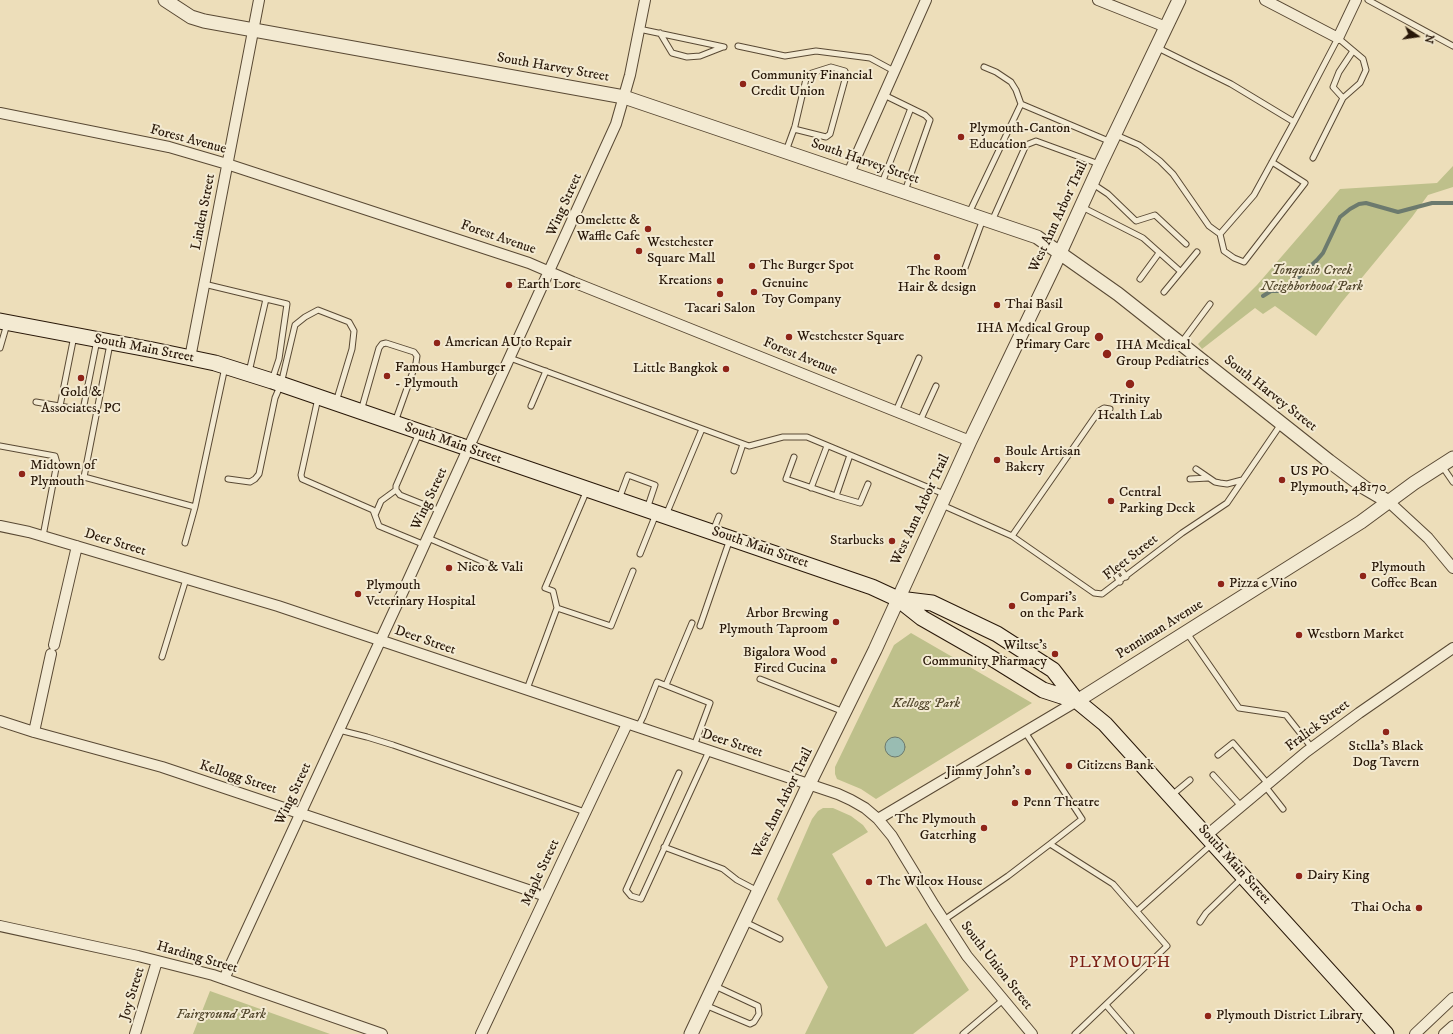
<!DOCTYPE html>
<html>
<head>
<meta charset="utf-8">
<style>
	body { margin:0 }
	#map { position:relative; width:1453px; height:1034px; overflow:hidden; background:#eddeba; font-family:"IM FELL DW Pica",serif }
	canvas { display:block }
	.north { position:absolute; left:1397px; top:16px; width:40px; height:40px; -webkit-text-stroke:3px #f3ead2; paint-order:stroke; rotate:103deg; font-size:11px; font-weight:700; line-height:16px; text-align:center; color:#281708 }
	.north::after { content:''; display:block; margin:auto; width:14px; height:18px; background:#281708; clip-path:polygon(50% 0,100% 100%,50% 72%,0 100%) }
</style>
</head>
<body>
<div id="map">
<canvas width="1453" height="1034"></canvas>
<div class="north">N</div>
</div>
<script>
const context = document.querySelector('canvas').getContext('2d');
context.lineJoin = 'round';
function fill(path, color) {
  context.fillStyle = color;
  context.fill(path, 'evenodd');
}
function toPath(rows) {
  const path = new Path2D();
  for (const r of rows) {
    if (r.length === 3) {
      path.moveTo(r[0] + r[2], r[1]);
      path.arc(r[0], r[1], r[2], 0, 2 * Math.PI);
      continue;
    }
    path.moveTo(r[0], r[1]);
    for (let i = 2; i < r.length; i += 2) path.lineTo(r[i], r[i + 1]);
  }
  return path;
}
function stroke(path, color, width, dash) {
  context.strokeStyle = color;
  context.lineWidth = width;
  context.lineCap = dash ? 'butt' : 'round';
  context.setLineDash(dash || []);
  context.stroke(path);
}
function write(font, color, halo, rows, align = 'center') {
  context.font = font + ' "IM FELL DW Pica",serif';
  context.lineWidth = 4;
  context.setLineDash([]);
  context.textBaseline = 'middle';
  context.strokeStyle = halo;
  context.fillStyle = color;
  for (const [text, x, y, turn = 0] of rows) {
    context.save();
    context.translate(x, y);
    context.rotate((+turn || 0) * Math.PI / 180);
    context.textAlign = isNaN(turn) ? turn : align;
    if (halo) context.strokeText(text, 0, 0);
    context.fillText(text, 0, 0);
    context.restore();
  }
}
const green = toPath([
	[1453,166,1453,187,1428,195,1412,217,1341,303,1316,336,1275,306,1263,314,1255,308,1202,349,1198,344,1257,285,1340,189,1437,183],
	[911,633,1032,703,876,799,861,789,837,779,835,774,835,767,894,645],
	[823,808,833,808,851,816,863,825,868,832,832,854,886,947,926,923,969,990,913,1034,805,1034,828,987,777,899,812,819,818,811],
	[210,991,330,1034,193,1034]
]);
const water = toPath([
	[895,747,10]
]);
const stream = toPath([
	[1263,296,1271,291,1280,291,1287,288,1317,260,1323,253,1340,217,1350,209,1359,204,1366,203,1398,212,1432,203,1453,203]
]);
const service = toPath([
	[1368,0,1453,46],
	[639,29,724,47],
	[660,33,672,53,687,57,700,56,723,47],
	[738,46,785,56,816,51,870,58,894,71],
	[1156,47,1231,84,1294,122],
	[884,95,925,115,930,120,905,191],
	[1343,98,1333,87,1339,72,1353,51],
	[1021,104,1111,142],
	[1116,135,1139,145,1160,161,1173,174,1209,226,1220,234,1254,195,1294,122,1338,38,1363,59,1366,70,1360,83,1343,98,1313,158],
	[786,151,794,129,795,126,806,79,812,73,831,67,845,71,846,76,830,134,826,137,794,129],
	[882,183,911,108],
	[1093,184,1108,194,1136,221,1155,215,1186,244],
	[1082,207,1143,238,1180,271],
	[969,213,1021,104,1016,90,1011,82,996,72,984,67],
	[992,221,1026,145,1036,141,1099,164],
	[1220,234,1224,251,1234,258,1244,262,1305,183,1272,162],
	[965,268,983,219],
	[1140,279,1159,253],
	[204,284,287,304,279,359,272,380],
	[1164,292,1197,252],
	[1181,343,1210,304],
	[110,344,84,477,195,507],
	[0,348,7,324],
	[510,358,749,446,783,437,807,437,944,494],
	[249,372,266,299],
	[318,398,301,475,302,479,373,510,379,526,425,545],
	[36,402,83,410,97,340],
	[60,406,74,336],
	[531,406,546,371],
	[361,411,379,348,382,344,386,343,414,352,417,356,416,363,395,422],
	[896,411,919,358],
	[920,421,936,386],
	[419,433,396,486,396,490,400,495,440,511],
	[0,446,55,456,57,463,43,536],
	[794,457,786,479,836,496,850,455],
	[1442,466,1453,482],
	[1196,469,1215,482,1220,483,1227,484,1242,480],
	[734,471,743,444],
	[228,479,250,482,255,479,259,474,275,398,281,384,295,325,305,317,318,310,349,322,354,331,352,349,336,402],
	[1190,479,1208,478],
	[811,488,827,446],
	[836,496,860,503,868,484],
	[619,499,628,475,655,485,647,509],
	[942,505,1012,536,1094,593,1102,594,1182,533,1227,503,1281,424],
	[375,515,381,501,396,490],
	[666,515,702,429],
	[713,531,719,516],
	[1012,536,1099,411,1104,408,1110,409],
	[428,538,491,565],
	[185,543,195,507,225,367],
	[640,554,656,514],
	[1122,571,1126,577],
	[1114,572,1120,582],
	[557,608,611,626,633,571],
	[700,626,730,539],
	[1187,633,1239,708,1286,715,1312,748],
	[162,657,186,579],
	[760,679,844,712],
	[666,685,692,623],
	[527,689,557,608,553,591,545,588,587,490],
	[638,727,643,717,657,682,710,703,694,746],
	[339,730,367,737,393,745,585,812],
	[1025,732,1082,819,1050,844],
	[1218,755,1233,743,1268,784],
	[679,773,626,890,631,896,641,899,709,751],
	[1213,775,1241,806],
	[1265,786,1283,809],
	[1172,795,1190,780],
	[664,847,723,869,737,880,758,891],
	[1137,911,1212,844],
	[944,920,1008,876,1050,844,1113,884,1167,946,1075,1034],
	[745,922,780,939],
	[1200,922,1206,913,1242,878],
	[705,1005,750,1024,754,1022,759,1014,758,1006,715,986],
	[1106,1005,1131,1034],
	[963,1034,1003,1000]
]);
const minor = toPath([
	[1098,0,1166,27],
	[1265,0,1338,38,1356,0],
	[0,113,169,147,227,164,529,263,573,282,970,441],
	[849,173,926,0],
	[190,358,259,0],
	[1389,502,1428,538,1453,568],
	[0,526,29,532,278,606,838,794,851,800,865,808,878,819,892,836,934,905,967,956,1032,1034],
	[54,645,77,546],
	[0,721,34,732,162,767,546,896],
	[34,732,51,654],
	[878,819,1077,701],
	[1207,835,1306,752,1359,713,1453,648],
	[0,926,138,956,213,975,382,1034],
	[224,979,406,585,616,124,630,75,645,0],
	[135,1034,157,961],
	[481,1034,627,724],
	[1415,1034,1453,998],
	[1444,1034,1453,1026]
]);
const tertiary = toPath([
	[165,0,191,17,204,21,624,97,1037,237,1118,294,1329,461,1365,488,1389,502],
	[1077,701,1361,522,1414,483,1453,458],
	[691,1034,809,784,875,650,970,441,1054,266,1100,165,1179,0]
]);
const secondary = toPath([
	[0,321,153,350,215,363,272,381,872,587,898,599,922,618,985,654,1043,690,1077,701],
	[899,599,932,603,997,634,1053,670,1077,701,1105,724,1386,1034]
]);
const markers = [
	[743,84,4,"#8f2418"],
	[961,137,4,"#8f2418"],
	[648,229,4,"#8f2418"],
	[639,251,4,"#8f2418"],
	[937,257,4,"#8f2418"],
	[752,266,4,"#8f2418"],
	[720,281,4,"#8f2418"],
	[509,285,4,"#8f2418"],
	[754,292,4,"#8f2418"],
	[720,294,4,"#8f2418"],
	[997,305,4,"#8f2418"],
	[789,337,4,"#8f2418"],
	[1099,337,5,"#8f2418"],
	[437,343,4,"#8f2418"],
	[1107,354,5,"#8f2418"],
	[726,369,4,"#8f2418"],
	[387,376,4,"#8f2418"],
	[81,378,4,"#8f2418"],
	[1130,384,5,"#8f2418"],
	[997,460,4,"#8f2418"],
	[22,474,4,"#8f2418"],
	[1282,480,4,"#8f2418"],
	[1111,501,4,"#8f2418"],
	[892,541,4,"#8f2418"],
	[449,568,4,"#8f2418"],
	[1363,576,4,"#8f2418"],
	[1221,584,4,"#8f2418"],
	[358,594,4,"#8f2418"],
	[1012,606,4,"#8f2418"],
	[836,622,4,"#8f2418"],
	[1299,635,4,"#8f2418"],
	[1055,654,4,"#8f2418"],
	[834,661,4,"#8f2418"],
	[1386,732,4,"#8f2418"],
	[1069,766,4,"#8f2418"],
	[1028,772,4,"#8f2418"],
	[1015,803,4,"#8f2418"],
	[984,828,4,"#8f2418"],
	[1299,876,4,"#8f2418"],
	[869,882,4,"#8f2418"],
	[1419,908,4,"#8f2418"],
	[1208,1016,4,"#8f2418"]
];
const streetNames = [
	["South Harvey Street",553,68,10],
	["Forest Avenue",188,140,15],
	["South Harvey Street",865,162,19],
	["Wing Street",565,205,-66],
	["Linden Street",204,212,-79],
	["West Ann Arbor Trail",1059,217,-65],
	["Forest Avenue",498,238,19],
	["South Main Street",144,349,11],
	["Forest Avenue",800,357,22],
	["South Harvey Street",1270,394,38],
	["South Main Street",453,444,19],
	["Wing Street",430,499,-65],
	["West Ann Arbor Trail",921,510,-65],
	["Deer Street",115,543,17],
	["South Main Street",760,548,19],
	["Fleet Street",1131,558,-38],
	["Penniman Avenue",1160,630,-32],
	["Deer Street",425,641,19],
	["Fralick Street",1318,726,-37],
	["Deer Street",732,744,18],
	["Kellogg Street",238,778,18],
	["Wing Street",294,794,-65],
	["West Ann Arbor Trail",783,803,-64],
	["South Main Street",1234,865,48],
	["Maple Street",541,873,-65],
	["Harding Street",197,958,16],
	["South Union Street",996,966,52],
	["Joy Street",133,994,-73]
];
const poiNames = [
	["Community Financial",751,76],
	["Credit Union",751,92],
	["Plymouth-Canton",969,129],
	["Education",969,145],
	["Omelette &",640,221,"right"],
	["Waffle Cafe",640,237,"right"],
	["Westchester",647,243],
	["Square Mall",647,259],
	["The Burger Spot",760,266],
	["The Room",937,272,"center"],
	["Hair & design",937,288,"center"],
	["Kreations",712,281,"right"],
	["Genuine",762,284],
	["Toy Company",762,300],
	["Earth Lore",517,285],
	["Thai Basil",1005,305],
	["Tacari Salon",720,309,"center"],
	["IHA Medical Group",1090,329,"right"],
	["Primary Care",1090,345,"right"],
	["Westchester Square",797,337],
	["American AUto Repair",445,343],
	["IHA Medical",1116,346],
	["Group Pediatrics",1116,362],
	["Famous Hamburger",395,368],
	["- Plymouth",395,384],
	["Little Bangkok",718,369,"right"],
	["Gold &",81,393,"center"],
	["Associates, PC",81,409,"center"],
	["Trinity",1130,400,"center"],
	["Health Lab",1130,416,"center"],
	["Boule Artisan",1005,452],
	["Bakery",1005,468],
	["Midtown of",30,466],
	["Plymouth",30,482],
	["US PO",1290,472],
	["Plymouth, 48170",1290,488],
	["Central",1119,493],
	["Parking Deck",1119,509],
	["Starbucks",884,541,"right"],
	["Nico & Vali",457,568],
	["Plymouth",1371,568],
	["Coffee Bean",1371,584],
	["Pizza e Vino",1229,584],
	["Plymouth",366,586],
	["Veterinary Hospital",366,602],
	["Compari's",1020,598],
	["on the Park",1020,614],
	["Arbor Brewing",828,614,"right"],
	["Plymouth Taproom",828,630,"right"],
	["Westborn Market",1307,635],
	["Wiltse's",1047,646,"right"],
	["Community Pharmacy",1047,662,"right"],
	["Bigalora Wood",826,653,"right"],
	["Fired Cucina",826,669,"right"],
	["Stella’s Black",1386,747,"center"],
	["Dog Tavern",1386,763,"center"],
	["Citizens Bank",1077,766],
	["Jimmy John's",1020,772,"right"],
	["Penn Theatre",1023,803],
	["The Plymouth",976,820,"right"],
	["Gaterhing",976,836,"right"],
	["Dairy King",1307,876],
	["The Wilcox House",877,882],
	["Thai Ocha",1411,908,"right"],
	["Plymouth District Library",1216,1016]
];
const parkNames = [
	["Tonquish Creek",1312,271],
	["Neighborhood Park",1312,287],
	["Kellogg Park",926,704],
	["Fairground Park",221,1015]
];
const quarterNames = [
	["PLYMOUTH",1120,964]
];
fill(green, '#bec08b');
fill(water, '#99bcb2');
stroke(water, '#6c7a6e', 1);
stroke(stream, '#6c7a6e', 4);
stroke(service, '#594934', 7);
stroke(minor, '#594934', 12);
stroke(tertiary, '#594934', 15);
stroke(secondary, '#281708', 17);
stroke(service, '#f3ead2', 5);
stroke(minor, '#f3ead2', 10);
stroke(tertiary, '#f3ead2', 13);
stroke(secondary, '#f3ead2', 15);
for (const [x, y, r, color] of markers) {
  const dot = new Path2D();
  dot.arc(x, y, r, 0, 2 * Math.PI);
  context.fillStyle = color;
  context.fill(dot);
  stroke(dot, '#f3ead2', 1.5);
}
write('14px', '#281708', '#f3ead2', streetNames);
write('14px', '#281708', '#f3ead2', poiNames, 'left');
write('italic 14px', '#554a2f', '#f3ead2', parkNames);
context.letterSpacing = '1px';
write('16px', '#7a1f14', '#f3ead2', quarterNames);
context.letterSpacing = '0px';
</script>
</body>
</html>
